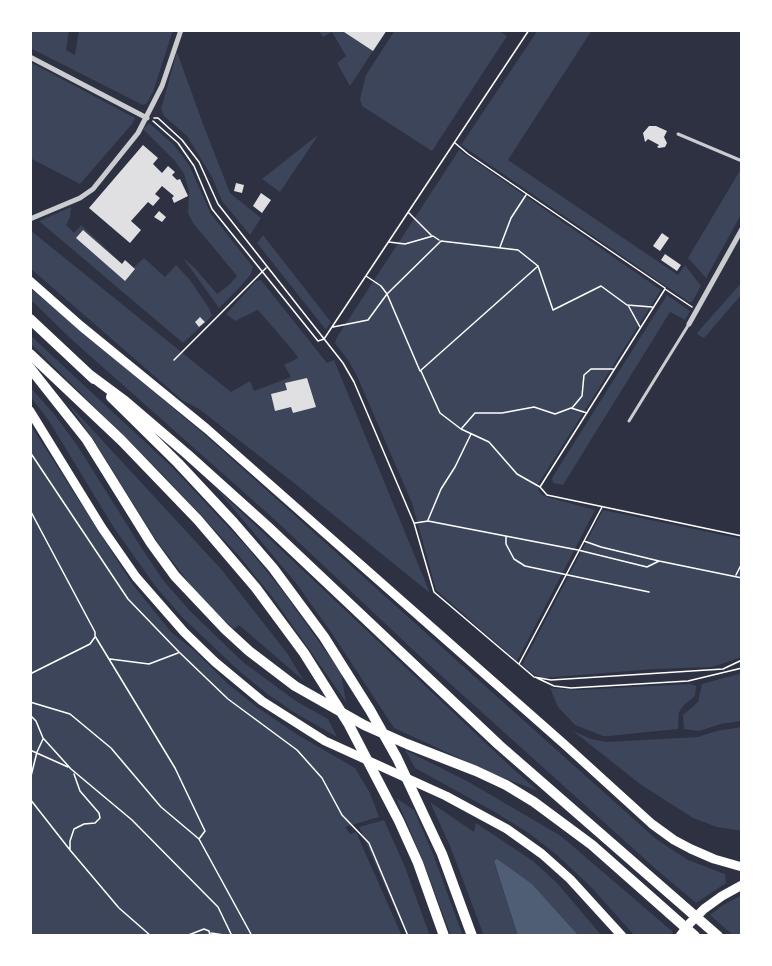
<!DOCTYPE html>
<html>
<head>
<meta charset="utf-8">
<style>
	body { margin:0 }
	#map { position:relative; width:772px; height:966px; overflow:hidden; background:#2d3142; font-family:Helvetica,sans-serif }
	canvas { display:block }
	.frame { position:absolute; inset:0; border:32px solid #fff; pointer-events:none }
</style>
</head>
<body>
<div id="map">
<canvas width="772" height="966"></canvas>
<div class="frame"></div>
</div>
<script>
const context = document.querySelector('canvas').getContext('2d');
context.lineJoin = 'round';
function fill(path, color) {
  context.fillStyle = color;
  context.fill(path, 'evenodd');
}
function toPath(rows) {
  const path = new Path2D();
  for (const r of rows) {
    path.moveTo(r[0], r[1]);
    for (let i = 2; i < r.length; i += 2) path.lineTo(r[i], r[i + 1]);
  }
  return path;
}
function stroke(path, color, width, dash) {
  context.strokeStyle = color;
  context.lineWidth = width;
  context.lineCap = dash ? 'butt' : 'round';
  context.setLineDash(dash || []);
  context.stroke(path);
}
const green = toPath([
	[30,30,69,30,66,50,75,55,79,30,173,30,153,92,147,103,143,105,30,48],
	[318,30,357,30,379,42,350,86,337,63,346,56,332,32,323,37],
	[395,30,498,30,507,36,432,151,362,106,360,99,366,75],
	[538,30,592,30,508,160,678,275,685,265,701,286,692,302,689,302,461,145],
	[177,52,203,124,230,193,261,218,250,235,222,201,212,177,187,136,164,116,161,109],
	[30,62,135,118,132,124,80,184,30,158],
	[149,123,173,144,189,165,211,214,253,267,251,274,240,287,219,308,183,258,195,268,217,294,229,285,237,276,193,223,188,213,189,191,184,174,175,161,143,129],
	[319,134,280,192,262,179],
	[459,150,661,290,537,486,541,494,547,497,595,510,517,661,436,590,412,503,357,376,348,360,335,343,337,337],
	[742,167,742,213,706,278,688,258],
	[71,207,70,217,66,225,74,233,81,225,130,271,144,258,165,277,176,265,190,280,209,308,212,315,210,318,183,343,39,221],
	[30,230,231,392,250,381,254,391,291,377,284,365,298,358,295,353,258,310,235,321,226,314,256,281,261,280,327,363,334,360,430,593,294,483,199,409,182,400,30,268],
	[263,235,331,322,326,330,257,243],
	[742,282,742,294,704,338,700,336,697,333],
	[30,288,204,434,656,839,688,860,725,874,726,883,696,903,657,870,426,662,274,519,70,338,30,299],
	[667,295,690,311,685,320,670,312,563,485,553,483,552,478],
	[30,335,173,468,247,547,285,594,341,673,346,702,273,598,239,556,164,476,30,343],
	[30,387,54,414,77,445,141,547,163,580,190,611,243,662,296,701,328,719,337,737,292,711,266,693,238,670,183,618,156,587,114,528,49,421,30,396],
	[66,401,221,569,287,653,304,681,239,625,234,629,202,600,156,540,93,439],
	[30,424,133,585,172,633,195,651,228,684,257,707,298,735,355,768,370,793,379,817,345,827,350,834,356,832,402,936,30,936],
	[216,488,511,767,538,791,496,775,394,728,331,632,296,583],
	[603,510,742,539,742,657,712,667,654,669,543,678,533,674,522,665],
	[742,673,742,721,721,724,699,731,684,729,683,715,698,702,702,684],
	[690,684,696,686,695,696,684,705,679,712,678,729,609,736,603,736,575,725,558,707,550,688,578,690],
	[742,727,742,831,717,827,693,818,640,784,573,731,591,739,606,742,698,737,716,731],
	[405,750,467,781,561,836,673,932,670,936,635,936,591,887,557,855,530,834,495,812,415,768],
	[396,798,414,810,433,854,463,936,451,936,423,861],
	[430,802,474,832,476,823,533,861,557,883,602,936,579,936,532,884,494,862,518,936,484,936,450,846],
	[384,820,405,867,430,936,407,936,359,827],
	[742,895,742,936,734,936,710,915,723,905]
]);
const water = toPath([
	[497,859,532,884,579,936,518,936,494,861]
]);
const building = toPath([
	[341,30,387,30,373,51],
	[649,126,656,126,667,131,664,137,667,143,665,147,659,148,657,147,659,145,648,139,645,142,643,133],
	[143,145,158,158,153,164,162,173,168,166,175,172,172,175,177,180,180,179,188,196,174,203,172,198,174,196,162,186,155,194,160,198,153,206,148,202,131,221,141,230,130,243,89,208],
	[236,183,244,185,242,193,234,191],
	[261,193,271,200,262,213,253,206],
	[159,211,166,217,162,222,154,217],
	[83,230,122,264,125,260,135,269,125,281,76,238],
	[662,233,669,238,660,251,653,246],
	[665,254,681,265,677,271,661,260],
	[200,317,205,322,199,327,195,322],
	[307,378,316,407,293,413,291,407,275,411,271,394,287,390,285,383]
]);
const path = toPath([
	[154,118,158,118,182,140,199,162,218,204,343,363,354,382,414,523,434,592,534,677,551,680,723,669,742,660],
	[153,121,178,143,194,166,212,209,318,341,324,339,529,30],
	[455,143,468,154,665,288],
	[409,213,431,235],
	[389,242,405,244,433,236,439,240],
	[500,247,511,218,526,195],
	[366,276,381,286,387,294,420,371,537,267],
	[628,305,640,327],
	[692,307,665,289,540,487,547,495,742,536],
	[333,327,368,320,387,294,441,241,518,250,538,266,553,310,601,286,627,305,652,307],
	[174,360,266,268],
	[421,371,440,413,461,429,489,442,517,474,540,487],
	[572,408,582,396,584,375,591,369,613,369],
	[462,428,475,413,502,413,534,407,555,414,571,408,587,413],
	[30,452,128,599,179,652,228,699,297,750,322,778,342,815,369,843,408,936],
	[30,510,95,632,95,636,175,768,205,831,199,839],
	[428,520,441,489,455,467,471,434],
	[415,523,428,521,578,550,647,567,659,561],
	[506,537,506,544,514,559,525,566,649,592],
	[584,541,601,547,659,561,742,578],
	[736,575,742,563],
	[110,659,149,664,178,653],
	[519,664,602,507],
	[30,674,90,644,95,637],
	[537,678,554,686,571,688,688,681,742,668],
	[30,702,70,714,111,748,161,807,199,839,252,936],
	[30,715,36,721,43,738,71,769,132,820,218,907,232,936],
	[30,750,68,767],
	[30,780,37,752,43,739],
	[30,799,70,850,119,908,151,936],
	[70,850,70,841,74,829,84,824,95,823,100,818,99,813,80,791,74,774],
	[211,933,230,936],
	[186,936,204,929,209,931,210,936]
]);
const service = toPath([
	[678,134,742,161],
	[629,421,689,324]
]);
const minor = toPath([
	[30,57,147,118],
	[30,219,80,198,93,189,138,133,162,86,181,30],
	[689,324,742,229]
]);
const trunk = toPath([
	[30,281,81,326,207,429,564,744,652,824,674,840,691,849,714,859,742,867],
	[30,411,102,528,136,577,184,632,215,662,262,701,325,741,446,796,507,829,542,854,570,879,622,936],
	[680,936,689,924,704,909,722,896,742,885]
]);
const motorway = toPath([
	[30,319,94,379],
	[30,354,121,440,198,520,256,588,304,653,348,723,399,821,418,863,444,936],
	[30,368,87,440,151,543,175,576,225,629,249,651,295,686,364,725,407,744,476,771,506,785,534,802,592,845,695,936],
	[90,375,125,401,187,454,267,526,499,745,718,936],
	[111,397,178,463,234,523,273,568,324,637,370,710,397,758,442,854,472,936]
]);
fill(green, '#3c4559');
fill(water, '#4f5d75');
fill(building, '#e0e0e3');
stroke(path, '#fff', 1.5);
stroke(service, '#caccd0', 3);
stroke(minor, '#caccd0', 5);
stroke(trunk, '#fff', 9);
stroke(motorway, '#fff', 10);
</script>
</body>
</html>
